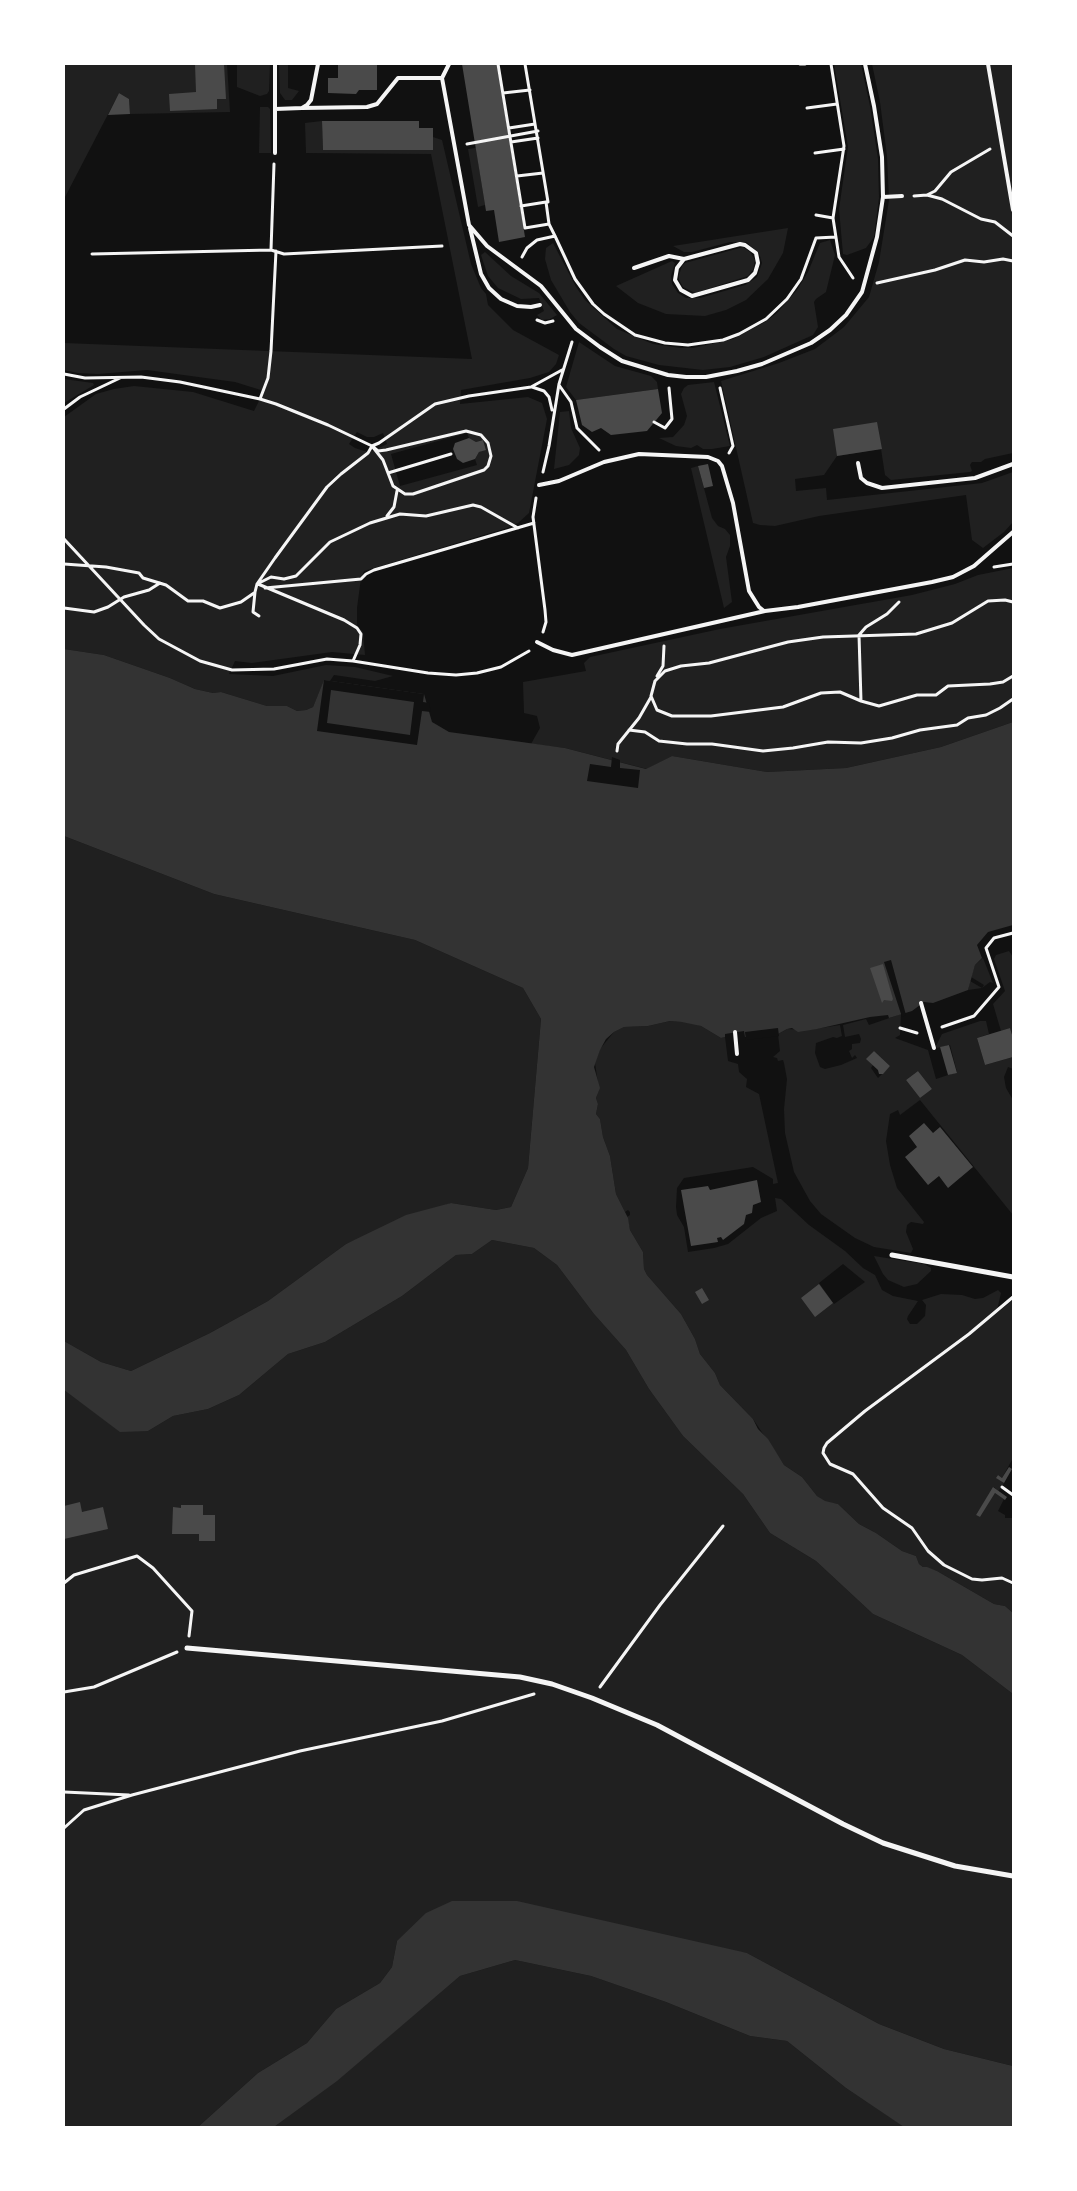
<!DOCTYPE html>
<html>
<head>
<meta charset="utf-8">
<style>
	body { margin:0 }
	#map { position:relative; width:1077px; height:2191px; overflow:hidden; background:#111; font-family:"Noto Sans",sans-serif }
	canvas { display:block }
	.frame { position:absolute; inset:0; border:65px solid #fff; pointer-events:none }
</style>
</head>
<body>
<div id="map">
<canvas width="1077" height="2191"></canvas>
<div class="frame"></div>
</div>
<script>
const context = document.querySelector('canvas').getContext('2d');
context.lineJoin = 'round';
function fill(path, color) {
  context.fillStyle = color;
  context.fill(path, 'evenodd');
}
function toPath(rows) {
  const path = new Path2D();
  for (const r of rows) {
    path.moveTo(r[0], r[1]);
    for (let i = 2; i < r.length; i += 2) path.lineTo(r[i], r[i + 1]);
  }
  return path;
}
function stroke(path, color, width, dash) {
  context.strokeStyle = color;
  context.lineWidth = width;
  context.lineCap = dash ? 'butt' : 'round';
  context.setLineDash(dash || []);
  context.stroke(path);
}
const green = toPath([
	[64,64,227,64,230,112,130,114,129,99,119,93,64,199],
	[237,64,270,64,269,91,267,94,260,96,237,87],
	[279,64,288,64,288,88,299,91,292,100,285,100,280,93],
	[834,64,861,64,870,106,878,159,879,198,874,237,866,248,847,255,843,254,839,209,848,147],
	[872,64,1013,64,1013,453,985,459,981,462,972,462,970,465,972,471,970,472,891,480,885,475,881,449,837,456,824,475,795,479,796,491,826,488,827,500,982,483,1013,472,1013,522,1004,532,983,548,972,540,966,495,819,516,775,526,760,525,753,523,721,381,779,363,815,349,844,327,869,297,879,262,889,200,887,156,880,102],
	[260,107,268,107,270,109,271,153,259,153],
	[322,121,323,150,433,150,433,137,442,140,471,264,481,288,486,294,488,305,513,330,559,355,556,364,549,372,530,378,461,390,460,404,528,397,542,403,547,419,529,513,518,523,507,528,364,571,361,578,357,608,357,626,363,632,365,655,332,652,252,663,235,661,229,674,273,676,326,665,355,667,393,676,375,681,334,675,330,681,324,681,313,707,306,710,297,711,287,706,267,706,221,692,213,693,195,689,170,678,104,655,64,649,64,417,96,394,114,389,134,386,193,392,254,411,264,391,235,382,147,370,98,374,78,373,64,370,64,343,472,359,431,154,306,153,305,123],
	[357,432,367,437,374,437,383,433,387,444,373,451,364,451,355,448,349,444],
	[467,433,469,438,476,442,483,440,486,449,479,452,475,459,477,465,400,486,391,454],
	[476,148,485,205,478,207,468,149],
	[788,228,783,253,768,279,746,300,726,310,705,316,666,314,638,303,616,286,672,261,675,263,671,276,672,284,678,293,686,298,700,298,745,285,757,277,762,263,759,253,746,242,730,242,692,252,684,252,673,246],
	[830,240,835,255,826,292,816,299,814,302,818,327,813,335,764,357,730,367,703,370,659,365,626,356,614,349,579,323,570,312,551,280,545,259,546,248,553,243,576,287,585,300,617,329,653,344,681,348,693,348,733,339,765,322,777,313,797,290,808,272,820,243],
	[743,247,750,252,755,260,753,270,748,276,695,293,683,287,679,280,679,275,682,266,685,263],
	[485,252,511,276,539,293,557,315,550,319,542,320,537,315,544,311,539,298,521,299,498,288,488,276,481,255],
	[579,342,615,366,651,376,657,382,658,389,576,400,566,387],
	[64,379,93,383,94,385,64,403],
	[714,382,730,446,712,449,703,449,697,445,691,448,676,446,659,438,673,437,684,425,687,416,681,394,684,388,688,385],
	[569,411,571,428,580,448,579,455,569,465,554,469,560,412],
	[698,466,712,518,718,526,725,529,730,535,730,546,726,557,732,602,724,608,691,468],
	[1013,568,1013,722,941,747,846,768,767,772,672,756,647,769,565,748,531,744,540,728,537,716,524,713,523,682,586,671,584,663,590,657,720,629,912,595,955,584,978,575],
	[64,836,214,894,415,940,523,988,541,1019,528,1168,511,1207,496,1210,451,1203,346,1244,268,1301,210,1333,131,1371,101,1362,64,1341],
	[1009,951,1013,957,1013,1038,1010,1028,1001,1031,993,1004,1005,991,994,959,996,955],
	[983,958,993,983,990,982,982,988,968,990,970,981,982,988,984,985,971,977,975,965],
	[901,1014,900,1035,895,1038,928,1050,936,1079,957,1072,950,1045,937,1048,936,1046,942,1034,980,1021,986,1021,989,1034,977,1038,985,1065,1013,1057,1013,1069,1008,1067,1004,1077,1006,1088,1013,1100,1013,1215,920,1100,900,1115,898,1110,890,1114,886,1141,890,1165,897,1188,924,1222,923,1224,911,1222,907,1225,906,1232,913,1249,911,1253,874,1247,855,1238,821,1214,810,1201,794,1172,785,1133,784,1109,787,1079,784,1063,783,1060,778,1061,777,1058,773,1057,780,1051,778,1034,787,1029,808,1030,840,1025,842,1036,837,1038,833,1037,816,1043,815,1053,820,1067,825,1069,841,1065,857,1058,855,1055,852,1058,849,1051,852,1049,852,1044,860,1043,861,1039,859,1034,845,1037,843,1025,866,1019,869,1025],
	[874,1051,890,1066,878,1078,871,1068,873,1065,867,1059],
	[918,1071,932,1089,920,1098,906,1080],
	[670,1021,689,1022,701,1026,721,1038,725,1037,728,1061,738,1064,739,1072,747,1079,746,1087,759,1094,778,1183,773,1184,773,1179,753,1167,684,1178,677,1188,676,1207,677,1215,684,1227,688,1252,714,1248,728,1244,761,1218,777,1211,775,1198,781,1199,809,1225,845,1251,863,1268,875,1275,882,1290,893,1296,918,1301,908,1316,907,1319,910,1324,917,1324,925,1316,926,1305,922,1300,941,1294,962,1295,975,1299,983,1298,998,1290,1001,1293,997,1310,974,1331,1013,1300,1013,1458,1002,1478,998,1475,997,1478,1004,1483,1002,1487,998,1491,994,1487,976,1515,980,1517,995,1493,1004,1499,998,1511,1005,1515,1005,1518,1013,1518,1013,1613,1005,1606,994,1604,937,1571,923,1567,919,1564,916,1556,902,1551,876,1533,859,1524,838,1504,825,1502,817,1496,802,1477,784,1465,753,1419,720,1385,715,1373,700,1354,695,1339,681,1314,647,1275,644,1269,643,1252,630,1230,627,1217,630,1215,630,1212,628,1210,625,1212,616,1194,610,1156,603,1137,600,1119,596,1114,598,1104,596,1098,599,1090,595,1063,600,1049,614,1032,624,1027,648,1026],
	[843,1264,865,1282,834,1304,819,1283],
	[492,1240,534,1248,557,1265,594,1314,626,1350,649,1389,683,1436,743,1494,770,1533,816,1561,873,1614,962,1655,1013,1694,1013,2066,944,2049,879,2024,747,1953,397,1941,392,1967,380,1983,336,2009,307,2043,258,2073,198,2127,64,2127,64,1390,120,1431,148,1431,173,1416,208,1409,239,1395,288,1354,325,1342,402,1296,456,1255,472,1254],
	[874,1256,924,1264,931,1268,931,1271,917,1284,904,1287,888,1280,883,1274],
	[515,1960,591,1976,666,2002,750,2036,787,2041,846,2088,905,2127,274,2127,337,2080,460,1976]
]);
const water = toPath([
	[64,649,104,655,170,678,195,689,213,693,221,692,267,706,287,706,297,711,306,710,313,707,324,680,424,694,432,722,449,732,565,748,646,769,672,756,767,772,846,768,941,747,1013,722,1013,925,988,932,977,945,982,958,975,965,968,990,933,1003,924,1002,912,1011,889,1018,888,1015,870,1017,817,1029,798,1032,792,1028,787,1029,778,1034,745,1037,744,1031,725,1034,725,1037,721,1038,701,1026,682,1022,670,1021,648,1026,624,1027,614,1032,606,1039,600,1050,594,1067,600,1088,596,1098,598,1104,596,1114,600,1119,603,1137,610,1156,616,1194,628,1218,630,1230,643,1252,644,1269,647,1275,681,1314,695,1339,700,1354,715,1373,720,1385,753,1419,758,1429,768,1439,784,1465,802,1477,817,1496,825,1501,838,1504,859,1524,876,1533,902,1551,916,1556,919,1564,923,1567,927,1567,937,1571,994,1604,1005,1606,1013,1613,1013,1694,962,1655,873,1614,816,1561,770,1533,743,1494,683,1436,649,1389,626,1350,594,1314,557,1265,534,1248,492,1240,472,1254,456,1255,402,1296,325,1342,288,1354,239,1395,208,1409,173,1416,148,1431,120,1432,64,1390,64,1341,101,1362,131,1371,210,1333,268,1301,346,1244,406,1215,451,1203,496,1210,511,1207,528,1168,541,1019,523,988,415,940,214,894,64,836],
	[452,1901,517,1901,747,1953,879,2024,944,2049,1013,2066,1013,2127,904,2127,846,2088,787,2041,750,2036,666,2002,591,1976,515,1960,460,1976,337,2081,274,2127,198,2127,258,2073,307,2043,336,2009,380,1983,392,1967,397,1941,426,1913]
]);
const pier = toPath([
	[324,680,424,694,423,702,429,703,431,712,422,711,417,745,317,731],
	[331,690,414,702,410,735,327,723],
	[612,757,620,760,620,768,640,770,638,788,587,781,590,764,611,767],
	[891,960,906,1015,902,1017,884,962],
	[778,1028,779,1036,746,1040,745,1032]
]);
const building = toPath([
	[195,64,224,64,226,99,217,99,217,109,170,111,169,94,196,92],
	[338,64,377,64,377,90,359,90,356,94,328,93,328,78,338,78],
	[462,64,497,64,525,237,499,242,494,210,486,211],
	[119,93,129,99,130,114,108,115],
	[322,121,419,121,419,128,433,128,433,150,323,150],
	[658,389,662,413,647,431,611,435,601,428,592,432,582,425,576,400],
	[877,422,882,449,837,456,833,429],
	[469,438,476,442,483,440,486,450,479,452,475,459,463,463,457,459,453,449,455,443],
	[708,464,713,486,704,488,698,466],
	[883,964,893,999,892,1001,884,1000,882,1003,870,968],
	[1010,1028,1013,1038,1013,1057,985,1065,977,1038],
	[949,1045,957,1073,948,1075,940,1047],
	[874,1051,890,1066,883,1074,879,1074,878,1070,866,1059],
	[918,1071,932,1089,920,1098,906,1080],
	[924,1123,933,1133,940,1127,973,1167,948,1188,939,1176,928,1185,905,1157,917,1147,909,1136],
	[757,1180,761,1202,753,1205,752,1213,746,1215,744,1224,723,1240,721,1237,717,1238,718,1242,691,1246,681,1190,708,1186,710,1190],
	[819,1284,833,1303,815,1317,801,1298],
	[702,1288,709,1300,702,1304,695,1292],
	[1009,1467,1012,1469,1004,1483,996,1478,998,1475,1002,1478],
	[993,1487,1007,1497,1005,1500,995,1493,980,1517,976,1515],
	[80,1502,82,1512,103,1507,108,1529,64,1539,64,1506],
	[181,1505,203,1505,203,1515,215,1515,215,1541,199,1541,199,1534,172,1534,173,1507,181,1508]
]);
const path = toPath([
	[498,64,525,228,549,224],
	[525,64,548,202,546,202,549,224,555,236],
	[800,64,805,64],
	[503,93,530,90],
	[807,108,837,104],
	[509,128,535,124],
	[511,142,538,138],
	[467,144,538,131],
	[815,153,844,149],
	[517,176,543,173],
	[927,195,942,199,981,219,995,222,1013,236],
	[914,196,927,195,935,191,951,172,990,149],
	[521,206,546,202],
	[816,215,833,218,844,146,831,64],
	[833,218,839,257,853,278],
	[271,250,284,254,442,246],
	[92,254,271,250,274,164],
	[522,257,527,248,537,240,555,236,575,279,593,304,604,314,635,335,665,343,688,345,723,340,739,334,766,319,787,299,801,279,816,238,836,237],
	[877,283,935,270,965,260,984,262,1003,259,1013,261],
	[537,320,545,323,553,321],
	[64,374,85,378,141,377,180,382,260,399,276,404,328,425,372,446,379,443,435,404,469,396,531,387,562,370],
	[559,385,571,402,577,428,599,450],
	[532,387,544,391,549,397,552,410],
	[720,388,733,446,729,453],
	[260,399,268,378,271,351,276,251],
	[64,409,80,397,120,378],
	[654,422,665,428,672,419,669,388],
	[466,431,481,435,488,443,491,456,488,466,484,470,413,494,405,494,393,486,383,460,372,446,378,451,386,450,466,431],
	[543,472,549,446,559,384,572,342],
	[388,473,451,454],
	[536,498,533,517,545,610,546,622,543,632],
	[387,516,394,507,397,491],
	[64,539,144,625,159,639,200,661,232,670,274,669,327,659,353,661,428,673,456,675,477,673,501,667,529,651],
	[64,564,106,567,139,573,143,578,166,585,188,601,203,601,220,608,241,602,254,593],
	[994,567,1013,564],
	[257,584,271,577,284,579,296,576,330,542,370,523,400,514,426,516,473,505,481,507,518,528],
	[258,584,344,620,357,628,361,634,360,645,353,661],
	[265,588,361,579,366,574,374,570,534,523],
	[1013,602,1005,600,988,601,952,623,916,634,823,637,788,642,709,663,681,666,665,671,655,681,651,696,657,710,672,716,711,716,783,707,821,693,840,692,861,701,879,706,917,695,936,695,948,686,990,684,1003,682,1013,676],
	[64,608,94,612,108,607,124,597,149,590,160,583],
	[259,616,253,612,255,592,257,584,275,558,327,487,341,474,368,453,372,446],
	[657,676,663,666,664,646],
	[861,701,859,635,866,627,887,614,899,602],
	[629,730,645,732,659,741,687,744,712,744,763,751,793,748,828,742,861,743,892,738,920,730,957,725,968,718,986,715,1000,708,1013,699],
	[617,751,618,744,639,718,651,697],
	[942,1027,974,1016,999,987,986,948,994,938,1013,933],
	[900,1028,917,1033],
	[1013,1297,969,1334,865,1411,827,1443,824,1448,823,1453,830,1464,853,1474,883,1508,912,1528,928,1551,944,1565,972,1579,982,1580,1002,1578,1013,1583],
	[1002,1487,1013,1495],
	[64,1583,74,1575,137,1556,153,1568,192,1611,189,1636],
	[600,1687,660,1605,723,1526],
	[64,1692,94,1687,177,1652],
	[64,1792,129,1795],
	[64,1828,84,1810,132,1795,300,1751,442,1721,534,1694]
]);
const service = toPath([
	[449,64,442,78,469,225,487,246,541,286,576,329,600,347,622,361,668,375,686,377,706,377,737,371,762,364,811,343,830,330,846,315,862,292,877,237,883,197,882,157,874,106,865,64],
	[988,64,1013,210],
	[302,108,367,107,377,104,398,78,442,78],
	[275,109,302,108,307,105,311,100,318,64],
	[275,153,275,64],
	[883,197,902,196],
	[470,228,481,274,489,288,501,299,517,306,531,307,540,305],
	[634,268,669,256,684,259,740,244,745,245,756,253,758,263,755,273,748,280,692,296,681,290,675,280,677,268,684,259],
	[858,463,861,478,867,483,882,488,975,478,1013,464],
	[539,485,559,481,604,462,639,454,708,457,718,461,722,466,733,503,749,591,759,607,764,611],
	[537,642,553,650,572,655,765,611,798,607,932,582,953,577,974,566,1013,532],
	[921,1003,934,1048],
	[735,1032,737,1054]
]);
const minor = toPath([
	[892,1255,1013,1277],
	[187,1648,520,1677,552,1684,592,1698,657,1725,843,1824,883,1843,955,1866,1013,1876]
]);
fill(green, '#202020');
fill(water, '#333');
fill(pier, '#111');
fill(building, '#4a4a4a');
stroke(path, '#f5f5f5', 3);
stroke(service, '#f5f5f5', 4);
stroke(minor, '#f5f5f5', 5);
</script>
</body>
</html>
